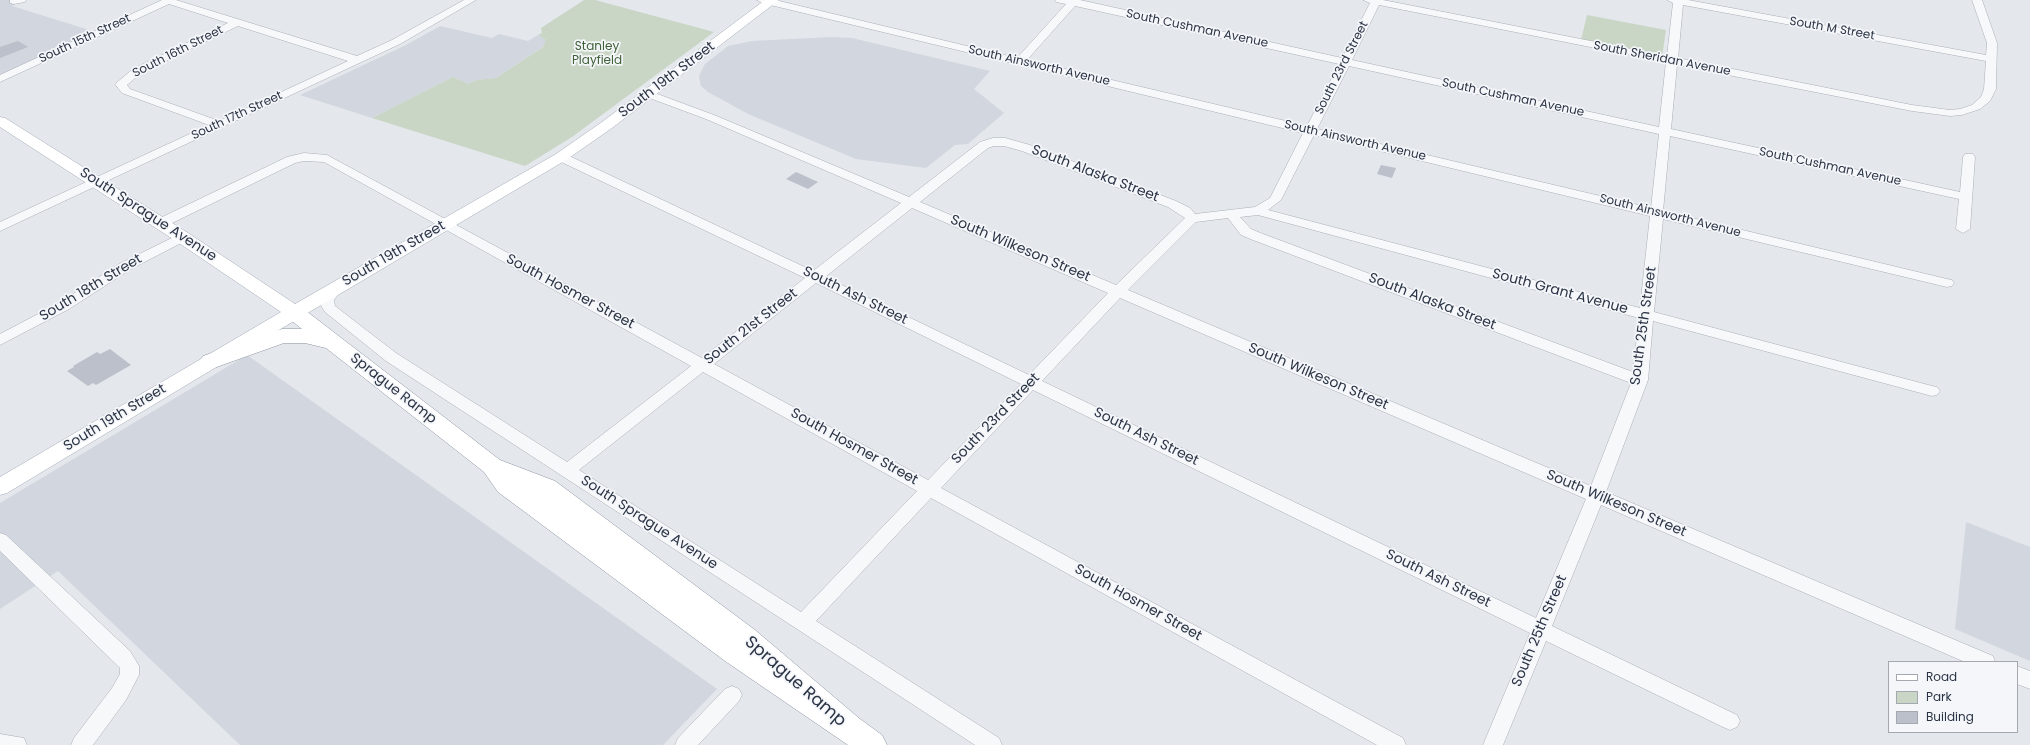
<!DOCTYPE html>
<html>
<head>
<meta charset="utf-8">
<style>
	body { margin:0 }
	#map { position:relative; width:2030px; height:745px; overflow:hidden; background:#e4e7ec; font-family:Poppins,sans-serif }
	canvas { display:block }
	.legend { position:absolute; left:1888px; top:661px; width:130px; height:72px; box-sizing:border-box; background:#f4f6f9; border:1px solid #a4a8b1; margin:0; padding:5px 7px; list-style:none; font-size:12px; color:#2b3445 }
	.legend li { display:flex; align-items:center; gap:8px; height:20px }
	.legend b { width:20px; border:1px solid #a4a8b1 }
</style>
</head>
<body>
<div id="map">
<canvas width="2030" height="745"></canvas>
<ul class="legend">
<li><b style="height:5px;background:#fff"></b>Road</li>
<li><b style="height:11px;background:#c9d6c5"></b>Park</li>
<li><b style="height:11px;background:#bbc0ca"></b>Building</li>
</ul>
</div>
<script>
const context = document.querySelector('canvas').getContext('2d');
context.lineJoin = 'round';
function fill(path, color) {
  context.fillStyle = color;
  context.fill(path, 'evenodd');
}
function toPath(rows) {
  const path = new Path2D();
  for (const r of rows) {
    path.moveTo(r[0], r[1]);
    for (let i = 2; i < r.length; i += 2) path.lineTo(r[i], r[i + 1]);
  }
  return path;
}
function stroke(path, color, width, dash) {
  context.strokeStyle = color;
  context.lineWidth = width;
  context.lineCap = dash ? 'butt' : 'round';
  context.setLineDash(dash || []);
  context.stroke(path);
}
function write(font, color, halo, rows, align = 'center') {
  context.font = font + ' Poppins,sans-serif';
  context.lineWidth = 3.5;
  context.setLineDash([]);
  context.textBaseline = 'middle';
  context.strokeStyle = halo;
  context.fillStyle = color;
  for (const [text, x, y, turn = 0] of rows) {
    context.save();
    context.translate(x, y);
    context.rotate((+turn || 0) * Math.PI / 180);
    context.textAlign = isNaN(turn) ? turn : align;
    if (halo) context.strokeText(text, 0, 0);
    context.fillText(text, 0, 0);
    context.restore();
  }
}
const built = toPath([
	[0,0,23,0,12,6,99,33,0,79],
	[440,26,492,38,499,34,528,41,538,35,546,40,546,43,544,46,496,78,476,80,469,84,453,77,372,118,300,95,406,45],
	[831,37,852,38,990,71,974,89,1004,113,968,144,955,145,926,168,856,159,748,114,708,92,701,86,699,76,705,64,728,46,752,41],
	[247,355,717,689,663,745,240,745,58,571,0,609,0,503],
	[1966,522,2030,547,2030,661,1955,629]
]);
const green = toPath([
	[584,0,595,0,714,32,572,137,525,166,372,118,453,77,469,84,476,80,496,78,543,47,546,40,538,35,542,33,541,28],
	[1587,15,1666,30,1662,57,1581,40]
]);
const building = toPath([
	[18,41,28,47,0,58,0,47],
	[1381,165,1396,168,1392,178,1377,174],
	[796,172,818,182,808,189,786,179],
	[110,349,131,365,96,385,93,383,88,386,67,371,74,367,73,366,97,352,100,354]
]);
const minor = toPath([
	[10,0,26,0,25,2,14,4,10,3,10,0],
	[162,0,176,0,357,56,392,40,464,0,476,0,400,44,0,231,0,222,209,125,122,93,115,84,133,69,228,23,169,4,0,82,0,75,162,0],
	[238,26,348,61,219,121,130,89,127,85,141,73,238,26],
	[757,0,775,0,1017,58,1066,4,1056,2,1055,0,1080,0,1342,58,1370,3,1363,0,1383,0,1667,56,1673,3,1667,0,1688,0,1986,55,1987,43,1972,0,1982,0,1997,43,1996,89,1990,101,1980,109,1962,115,1950,116,1912,111,1677,65,1671,129,1960,192,1963,157,1965,154,1973,154,1975,157,1970,229,1963,233,1956,229,1959,199,1670,136,1663,211,1947,279,1952,280,1954,283,1952,286,1947,287,1663,219,1654,312,1932,386,1937,387,1940,391,1937,395,1932,396,1653,321,1648,380,1606,492,1993,656,1995,662,1965,662,1601,505,1552,626,1737,715,1740,721,1737,727,1730,730,1723,727,1546,641,1503,745,1483,745,1530,633,1033,390,941,488,1403,738,1406,745,1377,745,931,498,816,621,999,738,1002,745,975,745,386,361,325,312,320,304,320,299,330,286,340,286,342,289,334,300,335,306,396,353,567,462,691,366,324,162,304,161,295,163,166,226,161,227,155,223,156,220,287,157,304,153,327,155,702,358,805,278,557,160,555,157,557,154,565,154,813,271,901,203,706,119,644,96,642,94,644,92,652,92,714,115,909,197,980,142,993,138,1005,138,1030,145,1176,201,1190,208,1195,214,1255,207,1270,198,1303,133,762,3,757,0],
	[1379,5,1666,62,1659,127,1352,60,1379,5],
	[1683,5,1986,61,1984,89,1981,97,1972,105,1960,109,1950,110,1912,105,1678,58,1683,5],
	[1075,6,1339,64,1307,126,1027,60,1075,6],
	[1349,66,1659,134,1651,208,1317,129,1349,66],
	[1314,135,1650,216,1640,308,1268,210,1281,200,1314,135],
	[994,146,1004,146,1022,151,1168,207,1185,218,1116,285,920,202,988,148,994,146],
	[912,208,1108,293,1029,375,825,277,912,208],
	[1258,215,1639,318,1633,372,1263,234,1251,229,1240,217,1258,215],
	[1228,218,1241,235,1253,240,1631,383,1591,486,1128,290,1196,222,1228,218],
	[816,283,1021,384,928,480,714,364,816,283],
	[1120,298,1586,499,1536,618,1042,381,1120,298],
	[703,372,917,491,801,612,579,470,703,372],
	[182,233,187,234,189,237,187,240,131,269,69,309,0,345,0,334,59,303,121,263,182,233],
	[0,533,6,535,130,651,139,666,139,675,126,700,93,745,71,745,74,738,112,688,120,674,120,668,0,551,0,533],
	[2017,666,2030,671,2030,689,2017,684,2017,666],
	[732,686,739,689,742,695,739,701,698,745,675,745,678,738,725,689,732,686],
	[0,734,24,738,27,745,0,745,0,734]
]);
const major = toPath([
	[765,0,779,0,612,128,566,160,218,366,7,493,0,495,0,477,281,312,176,241,0,127,0,117,5,118,188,233,295,304,556,154,602,122,765,0]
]);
const highway = toPath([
	[294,305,301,307,500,460,555,481,755,630,860,719,882,735,887,745,848,745,725,661,498,492,484,472,326,348,305,343,284,343,211,369,203,366,200,361,203,356,282,329,302,329,287,317,284,312,287,307,294,305]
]);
const farStreetnames = [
	["South Cushman Avenue",1197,29,12],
	["South M Street",1832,29,10],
	["South 15th Street",85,39,-25],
	["South 16th Street",178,52,-27],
	["South Sheridan Avenue",1662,59,11],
	["South Ainsworth Avenue",1039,66,13],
	["South 23rd Street",1342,68,-63],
	["South Cushman Avenue",1513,98,12],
	["South 17th Street",237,116,-25],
	["South Ainsworth Avenue",1355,141,13],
	["South Cushman Avenue",1830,167,12],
	["South Ainsworth Avenue",1670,216,14]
];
const farParknames = [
	["Stanley",597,47],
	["Playfield",597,61]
];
const streetNames = [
	["South 19th Street",667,80,-37],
	["South Alaska Street",1095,174,21],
	["South Sprague Avenue",148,215,33],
	["South Wilkeson Street",1020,249,23],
	["South 19th Street",394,254,-30],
	["South 18th Street",91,288,-31],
	["South Hosmer Street",570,292,28],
	["South Grant Avenue",1560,292,15],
	["South Ash Street",855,296,26],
	["South Alaska Street",1432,302,21],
	["South 25th Street",1644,326,-82],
	["South 21st Street",751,327,-38],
	["South Wilkeson Street",1318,377,23],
	["Sprague Ramp",393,389,38],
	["South 19th Street",115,418,-31],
	["South 23rd Street",996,419,-46],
	["South Ash Street",1146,437,26],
	["South Hosmer Street",854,447,29],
	["South Wilkeson Street",1616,504,23],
	["South Sprague Avenue",649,523,33],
	["South Ash Street",1438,579,26],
	["South Hosmer Street",1138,603,29],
	["South 25th Street",1540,631,-67]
];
const nearStreetnames = [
	["Sprague Ramp",795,682,41]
];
fill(built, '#d2d6de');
fill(green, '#c9d6c5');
fill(building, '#bbc0ca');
stroke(minor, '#a9aeb7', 1);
stroke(major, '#a3abb8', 1);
stroke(highway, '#8b94a3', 1);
fill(minor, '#f7f8fa');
fill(major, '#fff');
fill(highway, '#fff');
write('12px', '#2b3445', '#f4f6f9', farStreetnames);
write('12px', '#3f6138', '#f4f6f9', farParknames);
write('14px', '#2b3445', '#f4f6f9', streetNames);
write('17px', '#2b3445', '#f4f6f9', nearStreetnames);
</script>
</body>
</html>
